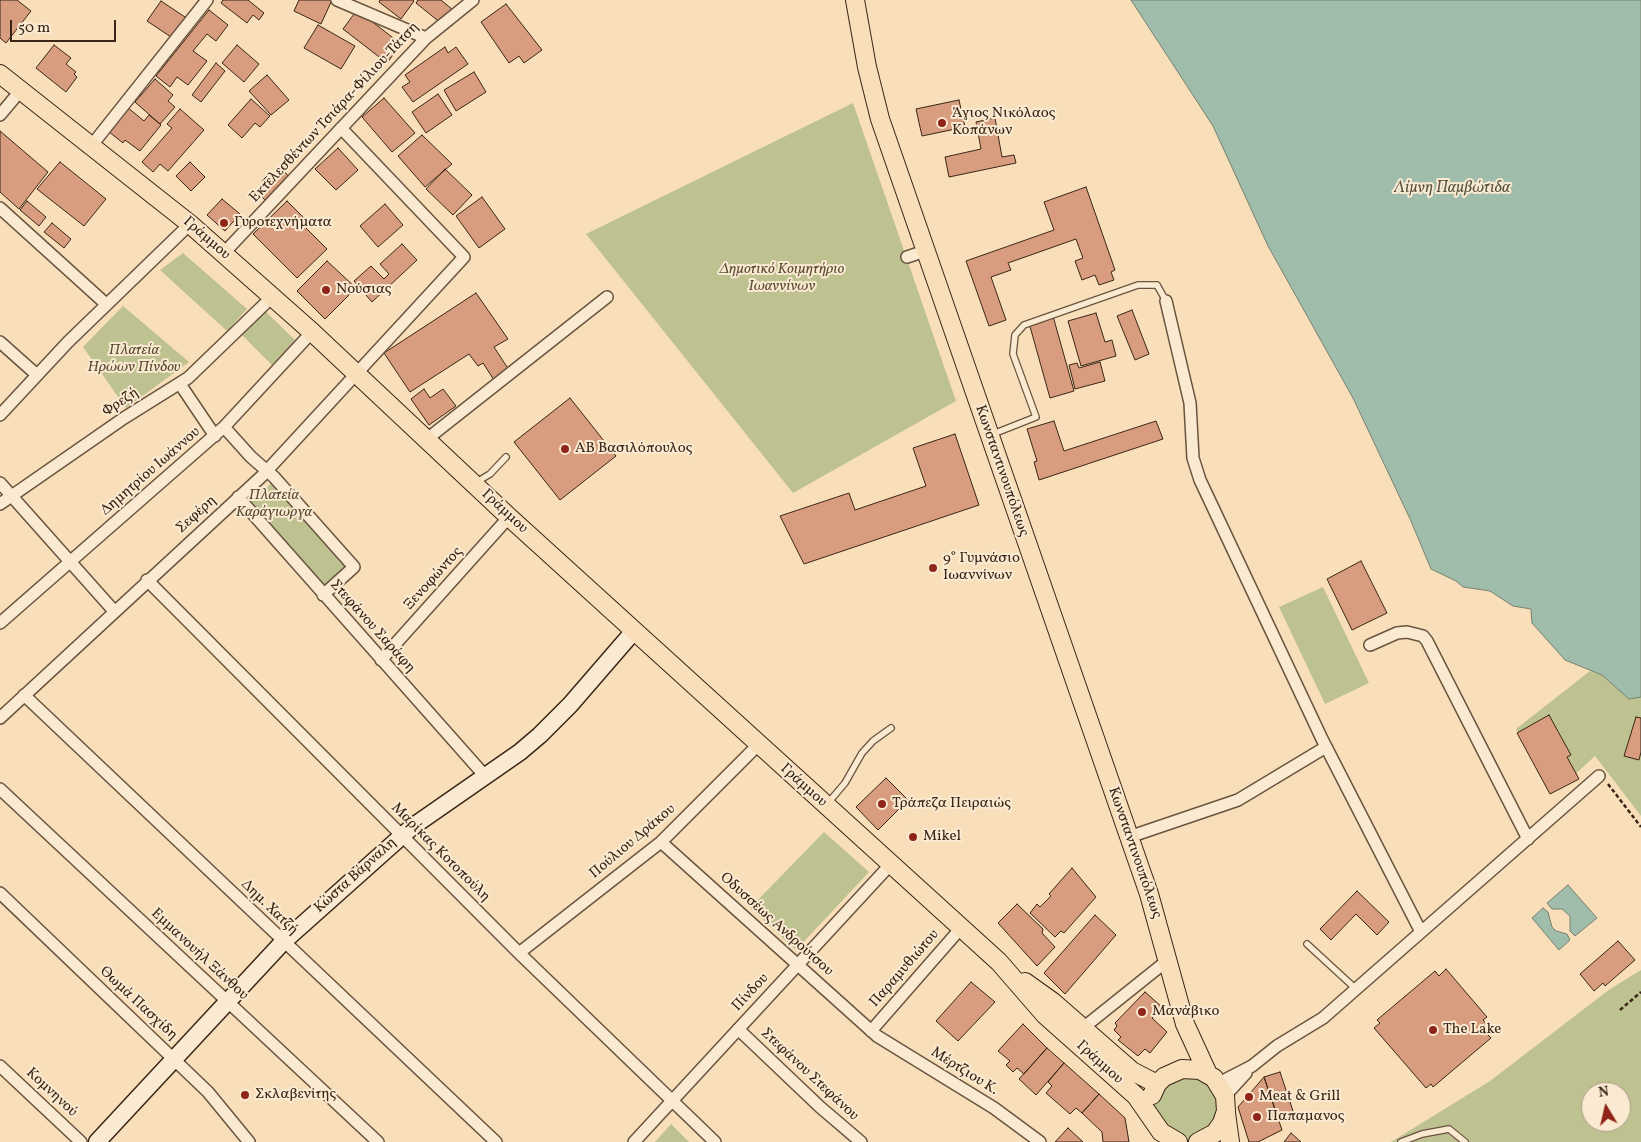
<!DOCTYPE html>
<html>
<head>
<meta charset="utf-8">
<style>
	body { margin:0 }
	#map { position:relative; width:1641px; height:1142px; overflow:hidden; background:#f8dfba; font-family:Vollkorn,serif }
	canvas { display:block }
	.north { position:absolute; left:1581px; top:1082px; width:50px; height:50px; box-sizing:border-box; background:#faead2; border:1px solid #ad9b87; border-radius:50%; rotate:351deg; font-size:14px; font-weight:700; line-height:20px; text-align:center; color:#3a2516 }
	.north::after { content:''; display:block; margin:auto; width:18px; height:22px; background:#8f2418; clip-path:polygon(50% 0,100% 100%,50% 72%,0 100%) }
	.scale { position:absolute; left:10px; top:20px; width:106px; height:22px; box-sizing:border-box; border:2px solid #3a2516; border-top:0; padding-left:6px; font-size:15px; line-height:18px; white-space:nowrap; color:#3a2516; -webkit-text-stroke:4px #faead2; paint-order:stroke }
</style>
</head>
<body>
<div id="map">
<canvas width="1641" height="1142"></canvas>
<div class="north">N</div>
<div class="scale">50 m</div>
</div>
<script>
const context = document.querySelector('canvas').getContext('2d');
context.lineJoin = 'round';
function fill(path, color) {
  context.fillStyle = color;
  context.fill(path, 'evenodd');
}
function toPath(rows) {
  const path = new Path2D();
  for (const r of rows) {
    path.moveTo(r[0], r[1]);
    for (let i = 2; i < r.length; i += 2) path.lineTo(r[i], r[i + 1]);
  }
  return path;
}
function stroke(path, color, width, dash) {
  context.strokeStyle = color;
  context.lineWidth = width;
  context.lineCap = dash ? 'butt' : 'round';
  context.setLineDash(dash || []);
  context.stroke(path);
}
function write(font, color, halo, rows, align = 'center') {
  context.font = font + ' Vollkorn,serif';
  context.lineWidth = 4;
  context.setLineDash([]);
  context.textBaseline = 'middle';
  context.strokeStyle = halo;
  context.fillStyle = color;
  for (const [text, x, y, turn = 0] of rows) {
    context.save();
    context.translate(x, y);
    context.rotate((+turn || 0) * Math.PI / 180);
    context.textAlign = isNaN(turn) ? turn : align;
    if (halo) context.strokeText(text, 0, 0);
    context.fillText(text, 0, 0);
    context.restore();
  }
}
const green = toPath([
	[853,103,956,401,793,493,586,234],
	[183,253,247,309,227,331,160,270],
	[123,306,189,362,126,408,83,347],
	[265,311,296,341,272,365,242,335],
	[274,481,347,565,324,585,250,502],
	[1323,587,1369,683,1325,704,1279,607],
	[1590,671,1602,675,1629,699,1641,697,1641,816,1595,756,1557,791,1516,729],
	[824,832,869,872,796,950,750,908],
	[1641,970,1641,1142,1391,1142,1490,1081,1610,989],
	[1591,1092,1621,1092,1621,1122,1591,1122],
	[1202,1072,1225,1111,1197,1142,1179,1142,1151,1108,1153,1096,1166,1077],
	[671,1124,689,1142,655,1142]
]);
const water = toPath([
	[1131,0,1641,0,1641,697,1629,699,1602,675,1565,660,1532,623,1531,609,1513,606,1490,591,1463,587,1456,581,1431,569,1411,521,1353,398,1268,246,1213,126,1131,0],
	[1568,885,1597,918,1575,936,1570,931,1570,916,1562,909,1552,909,1547,903,1568,885],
	[1543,908,1548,912,1552,927,1556,931,1567,934,1570,940,1559,950,1532,918,1543,908]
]);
const building = toPath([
	[0,0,17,0,31,11,6,43,0,38,0,0],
	[223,0,248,0,264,13,259,20,253,15,247,23,221,3,223,0],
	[299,0,332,0,321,24,294,11,299,0],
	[380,0,413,0,414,1,401,19,379,2,380,0],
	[418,0,441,0,453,10,442,24,416,3,418,0],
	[161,1,188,19,174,39,147,21,161,1],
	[506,4,542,50,524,63,519,56,509,63,481,22,506,4],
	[209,10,228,25,216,41,207,34,193,51,207,61,188,85,177,77,170,87,156,76,209,10],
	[357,10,401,44,387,63,343,29,357,10],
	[318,25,355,46,341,69,304,48,318,25],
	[54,45,71,58,66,64,76,72,74,74,77,77,66,92,36,68,54,45],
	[237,45,259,64,244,82,222,63,237,45],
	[445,47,448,53,456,47,468,64,413,102,402,87,410,82,405,75,445,47],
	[216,63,225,71,201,102,192,95,216,63],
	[474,72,486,92,456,111,444,90,474,72],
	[267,75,289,100,271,115,249,91,267,75],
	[155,79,173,95,168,101,175,107,160,124,135,102,155,79],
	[438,94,452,115,426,133,412,112,438,94],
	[384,98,415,133,392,152,362,117,384,98],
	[251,99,270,116,260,127,255,123,242,138,228,125,251,99],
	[959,100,965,127,922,136,916,109,959,100],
	[127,107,144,121,149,115,161,125,140,151,125,140,123,143,108,131,127,107],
	[180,109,204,130,168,171,160,164,153,172,142,162,172,128,167,124,180,109],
	[995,118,1002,157,1014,155,1016,163,949,177,945,157,981,149,976,122,995,118],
	[0,131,48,172,19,209,0,192,0,131],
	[422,135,452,164,425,187,398,156,422,135],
	[338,148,358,170,336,190,315,169,338,148],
	[60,162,106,199,84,226,37,189,60,162],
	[190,162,205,177,191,191,176,176,190,162],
	[445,169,472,195,453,215,426,189,445,169],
	[283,170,291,179,267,202,261,196,269,189,262,181,269,174,273,178,283,170],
	[1086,187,1115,270,1111,272,1114,280,1099,285,1095,275,1082,280,1075,261,1083,258,1076,239,1008,263,1011,270,991,277,1006,320,989,326,966,261,1054,230,1044,202,1086,187],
	[482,197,505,229,479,248,456,216,482,197],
	[222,199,240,214,225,231,207,215,222,199],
	[27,201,46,217,39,226,20,210,27,201],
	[287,201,310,224,306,228,327,249,297,278,253,234,287,201],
	[385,204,403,225,378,247,360,226,385,204],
	[52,223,71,239,64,248,44,232,52,223],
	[402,244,417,260,372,302,354,281,371,266,384,279,389,274,380,264,402,244],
	[327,261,356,288,325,319,297,291,327,261],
	[476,293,508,339,494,347,509,370,494,380,483,363,478,366,469,354,410,392,384,353,476,293],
	[1132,310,1149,354,1135,360,1117,316,1132,310],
	[1096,313,1105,342,1112,340,1116,356,1081,366,1068,321,1096,313],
	[1053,316,1074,391,1050,398,1029,323,1053,316],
	[1100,362,1105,381,1075,389,1069,365,1077,363,1079,368,1100,362],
	[424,389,430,398,443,389,456,406,429,425,411,399,424,389],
	[570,398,616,456,560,500,514,442,570,398],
	[1054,421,1064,451,1156,421,1163,439,1039,480,1034,462,1037,461,1027,429,1054,421],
	[955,434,979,505,804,564,780,516,849,493,855,510,926,486,913,448,955,434],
	[1361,561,1387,613,1352,630,1327,579,1361,561],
	[1549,715,1571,755,1567,757,1579,779,1550,794,1517,733,1549,715],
	[1636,717,1641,718,1641,752,1639,760,1624,756,1636,717],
	[886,778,908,800,878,830,856,807,886,778],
	[1072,868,1096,897,1064,933,1061,931,1055,937,1030,913,1037,904,1040,907,1051,896,1049,894,1072,868],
	[1357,891,1389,922,1377,935,1356,914,1331,940,1320,929,1357,891],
	[1017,904,1043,929,1042,933,1055,947,1037,966,998,923,1017,904],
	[1095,915,1116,935,1065,994,1044,973,1095,915],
	[1618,941,1635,960,1605,986,1603,983,1594,991,1580,974,1618,941],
	[1446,969,1487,1017,1483,1020,1493,1032,1488,1035,1491,1038,1433,1087,1431,1084,1426,1088,1374,1028,1380,1023,1377,1020,1435,971,1439,976,1446,969],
	[971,982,995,1002,958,1041,936,1021,971,982],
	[1145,992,1162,1007,1152,1018,1167,1032,1150,1053,1145,1049,1138,1056,1118,1040,1121,1037,1114,1030,1117,1026,1115,1023,1145,992],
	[1023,1024,1047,1048,1024,1074,1017,1068,1013,1072,1006,1065,1010,1061,998,1051,1023,1024],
	[1047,1048,1064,1063,1036,1095,1019,1079,1047,1048],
	[1064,1063,1099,1094,1082,1113,1076,1108,1070,1114,1046,1093,1052,1086,1048,1082,1064,1063],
	[1280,1072,1294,1114,1279,1121,1264,1077,1280,1072],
	[1264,1077,1282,1130,1258,1142,1249,1142,1238,1107,1264,1077],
	[1099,1094,1125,1118,1129,1142,1103,1142,1102,1132,1082,1113,1099,1094],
	[1068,1128,1083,1142,1055,1142,1068,1128],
	[1291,1133,1301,1142,1284,1142,1291,1133]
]);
const path = toPath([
	[1608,784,1641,827],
	[1620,1010,1641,992]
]);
const lane = toPath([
	[993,434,1036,417,1013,354,1015,335,1024,325,1138,285,1157,285,1166,301],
	[475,483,490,474,506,457],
	[828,803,845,783,862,753,873,741,891,728],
	[1307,944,1356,989],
	[1401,1142,1422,1134,1449,1129,1465,1142]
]);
const street = toPath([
	[337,0,426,38],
	[0,115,21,90],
	[92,145,207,0],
	[0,208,106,304],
	[224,253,426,38,473,0],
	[907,257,925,251],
	[1166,301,1190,403,1193,458,1200,480,1322,739,1421,932],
	[0,342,37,375],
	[180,384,215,436],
	[0,415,68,342,190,224],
	[224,427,251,457,274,477,354,567,323,595],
	[427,439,607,297],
	[0,483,114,611],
	[238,497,485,776],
	[0,504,124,418,188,378,272,297],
	[147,580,519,953,715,1142],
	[0,623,224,427,312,332],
	[1370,645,1397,633,1407,632,1423,636,1427,641,1528,839],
	[381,660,509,517],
	[24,695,496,1142],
	[0,718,262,476,464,257,341,128],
	[0,789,378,1142],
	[1129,837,1238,800,1326,747],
	[661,842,877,1036,994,1108,1040,1142],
	[0,893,208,1092,249,1142],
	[519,953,661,842,758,745],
	[1083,1028,1168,960],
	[738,1029,820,1107,861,1142],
	[871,1031,961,928],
	[0,1066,81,1142],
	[1219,1083,1252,1066,1277,1046,1323,1018,1599,776],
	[1225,1096,1246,1073],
	[634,1142,890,865]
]);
const secondary = toPath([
	[97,1142,283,942,412,827,520,752,540,735,570,705,634,631]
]);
const primary = toPath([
	[855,0,867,67,880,119,1149,894,1185,1024,1208,1074],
	[0,74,190,224,312,332,509,517,999,962,1045,1015,1136,1096,1161,1132,1178,1142],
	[1025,982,1053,1002,1132,1071,1157,1084],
	[1152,1095,1157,1084,1164,1077,1182,1069,1200,1070,1214,1078,1225,1096,1226,1111,1222,1123,1215,1133,1198,1142],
	[1226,1113,1230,1142]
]);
const markers = [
	[942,123,5,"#8f2418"],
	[224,223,5,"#8f2418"],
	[326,290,5,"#8f2418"],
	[565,449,5,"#8f2418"],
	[933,568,5,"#8f2418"],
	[882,804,5,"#8f2418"],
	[913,837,5,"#8f2418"],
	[1142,1012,5,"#8f2418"],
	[1433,1030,5,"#8f2418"],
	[245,1095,5,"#8f2418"],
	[1249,1097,5,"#8f2418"],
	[1257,1117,5,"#8f2418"]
];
const streetNames = [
	["Εκτελεσθέντων Τσιάρα-Φίλιου-Τάτση",335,113,-47],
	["Γράμμου",206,239,41],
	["Φρεζή",121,403,-33],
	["Κωνσταντινουπόλεως",1001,471,71],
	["Δημητρίου Ιωάννου",151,472,-41],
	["Γράμμου",504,512,43],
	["Σεφέρη",197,515,-42],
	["Ξενοφώντος",434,579,-48],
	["Στεφάνου Σαράφη",372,627,48],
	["Γράμμου",803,786,42],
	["Πούλιου Δράκου",633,842,-40],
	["Μαρίκας Κοτοπούλη",440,853,45],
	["Κωνσταντινουπόλεως",1134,853,71],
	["Κώστα Βάρναλη",356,876,-42],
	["Δημ. Χατζή",269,908,44],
	["Οδυσσέως Ανδρούτσου",776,925,42],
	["Εμμανουήλ Ξάνθου",199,955,43],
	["Παραμυθιώτου",905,969,-49],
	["Πίνδου",751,993,-47],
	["Θωμά Πασχίδη",138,1004,43],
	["Γράμμου",1099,1063,42],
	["Μέρτζιου Κ.",964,1072,32],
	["Στεφάνου Στεφάνου",809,1075,43],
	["Κομνηνού",51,1093,43]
];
const poiNames = [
	["Άγιος Νικόλαος",952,114],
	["Κοπάνων",952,131],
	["Γυροτεχνήματα",234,223],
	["Νούσιας",336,290],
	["ΑΒ Βασιλόπουλος",575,449],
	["9° Γυμνάσιο",943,559],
	["Ιωαννίνων",943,576],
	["Τράπεζα Πειραιώς",892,804],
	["Mikel",923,837],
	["Μανάβικο",1152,1012],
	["The Lake",1443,1030],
	["Σκλαβενίτης",255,1095],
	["Meat & Grill",1259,1097],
	["Παπαμανος",1267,1117]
];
const parkNames = [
	["Δημοτικό Κοιμητήριο",782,270],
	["Ιωαννίνων",782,287],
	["Πλατεία",134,351],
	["Ηρώων Πίνδου",134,368],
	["Πλατεία",274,496],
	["Καράγιωργα",274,513]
];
const waterNames = [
	["Λίμνη Παμβώτιδα",1452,189]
];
fill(green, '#bdc290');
fill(water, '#9fbdaa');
stroke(water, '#77806f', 1);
fill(building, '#d89d7e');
stroke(building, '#3a2516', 1);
stroke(lane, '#6a543f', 8);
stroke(street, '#6a543f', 14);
stroke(secondary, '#3a2516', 19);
stroke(primary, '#3a2516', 20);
stroke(path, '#3a2516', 2.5, [4, 2.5]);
stroke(lane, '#faead2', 5.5);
stroke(street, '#faead2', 11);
stroke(secondary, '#faead2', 16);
stroke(primary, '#f8dfba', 18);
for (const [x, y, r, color] of markers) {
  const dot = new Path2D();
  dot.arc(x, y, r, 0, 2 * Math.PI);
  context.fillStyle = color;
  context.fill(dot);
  stroke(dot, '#faead2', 2);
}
write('15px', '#3a2516', '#faead2', streetNames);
write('15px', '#3a2516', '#faead2', poiNames, 'left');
write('italic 15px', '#5b4c34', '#faead2', parkNames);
write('italic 16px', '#585342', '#faead2', waterNames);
</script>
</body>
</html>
